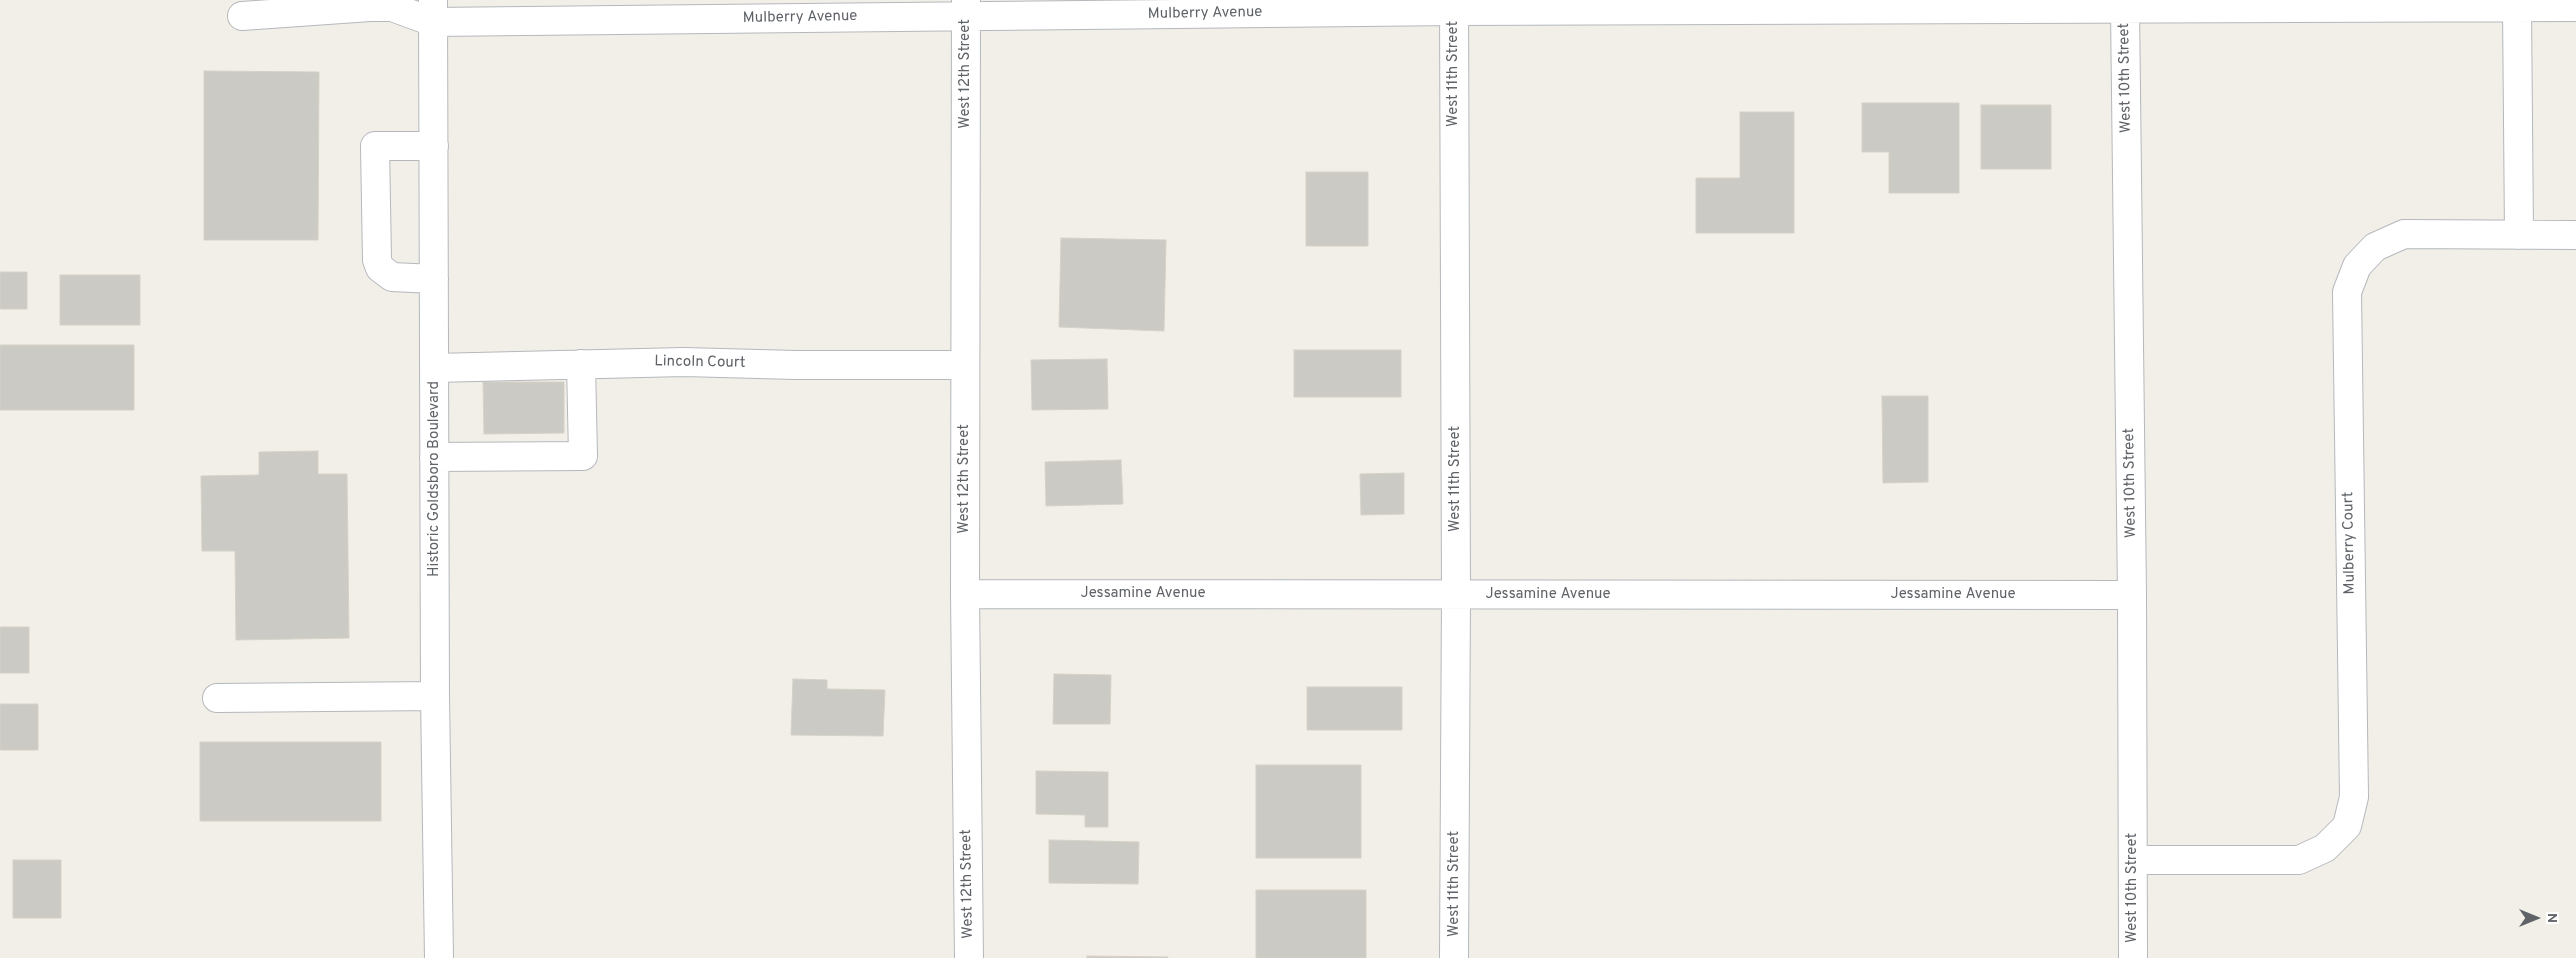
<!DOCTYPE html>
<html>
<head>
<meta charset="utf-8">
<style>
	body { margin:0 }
	#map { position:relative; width:2576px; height:958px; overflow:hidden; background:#f1efe8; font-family:Overpass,sans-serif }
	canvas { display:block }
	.north { position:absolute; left:2511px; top:893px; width:50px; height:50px; -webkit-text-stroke:4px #fff; paint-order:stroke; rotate:90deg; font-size:14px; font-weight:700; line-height:20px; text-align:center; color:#5f6368 }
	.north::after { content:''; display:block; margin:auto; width:18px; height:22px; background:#5f6368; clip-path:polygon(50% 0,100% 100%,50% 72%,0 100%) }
</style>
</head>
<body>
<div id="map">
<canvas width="2576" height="958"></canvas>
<div class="north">N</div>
</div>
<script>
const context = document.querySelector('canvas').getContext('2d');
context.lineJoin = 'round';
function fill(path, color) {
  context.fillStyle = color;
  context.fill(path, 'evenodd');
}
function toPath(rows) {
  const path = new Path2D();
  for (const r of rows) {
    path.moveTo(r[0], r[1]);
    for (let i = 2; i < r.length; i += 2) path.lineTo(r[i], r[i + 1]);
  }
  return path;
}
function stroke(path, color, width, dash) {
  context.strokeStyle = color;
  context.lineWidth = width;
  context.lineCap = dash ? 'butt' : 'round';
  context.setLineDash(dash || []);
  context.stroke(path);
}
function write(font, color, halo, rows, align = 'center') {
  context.font = font + ' Overpass,sans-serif';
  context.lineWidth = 5;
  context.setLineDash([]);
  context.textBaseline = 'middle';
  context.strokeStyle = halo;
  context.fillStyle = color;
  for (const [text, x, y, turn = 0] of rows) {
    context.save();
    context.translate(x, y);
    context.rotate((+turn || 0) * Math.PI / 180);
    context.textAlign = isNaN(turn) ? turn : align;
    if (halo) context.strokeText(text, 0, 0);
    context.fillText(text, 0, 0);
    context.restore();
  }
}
const building = toPath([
	[204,71,319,72,318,240,204,240,204,71],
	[1862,103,1959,103,1959,193,1889,193,1889,152,1862,152,1862,103],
	[1981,105,2051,105,2051,169,1981,169,1981,105],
	[1740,112,1794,112,1794,233,1696,233,1696,178,1740,178,1740,112],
	[1306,172,1368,172,1368,246,1306,246,1306,172],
	[1061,238,1166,240,1164,331,1059,327,1061,238],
	[0,272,27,272,27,309,0,309,0,272],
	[60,275,140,275,140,325,60,325,60,275],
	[0,345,134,345,134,410,0,410,0,345],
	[1294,350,1401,350,1401,397,1294,397,1294,350],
	[1107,359,1108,409,1032,410,1031,360,1107,359],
	[483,382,564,382,564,433,484,434,483,382],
	[1882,396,1928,396,1928,482,1883,483,1882,396],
	[318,451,318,474,347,474,349,638,236,640,235,551,202,551,201,476,259,475,259,452,318,451],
	[1121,460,1123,504,1046,506,1045,462,1121,460],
	[1404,473,1404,514,1361,515,1360,474,1404,473],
	[0,627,29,627,29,673,0,673,0,627],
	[1054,674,1111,675,1110,724,1053,724,1054,674],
	[793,679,827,680,827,689,885,690,883,736,791,735,793,679],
	[1307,687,1402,687,1402,730,1307,730,1307,687],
	[0,704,38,704,38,750,0,750,0,704],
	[200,742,381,742,381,821,200,821,200,742],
	[1256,765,1361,765,1361,858,1256,858,1256,765],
	[1036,771,1108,772,1108,827,1085,827,1085,815,1036,814,1036,771],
	[1049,840,1139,842,1138,884,1049,883,1049,840],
	[13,860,61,860,61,918,13,918,13,860],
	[1256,890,1366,890,1366,958,1256,958,1256,890],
	[1087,956,1168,957,1168,958,1087,958,1087,956]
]);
const minor = toPath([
	[433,0,435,696,439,958],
	[966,0,965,594,969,958],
	[1454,0,1456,595,1454,958],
	[2517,7,2519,235],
	[2125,9,2132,595,2133,958],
	[242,16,370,7,392,7,433,22,1454,11,2576,7],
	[434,146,375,146,377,260,380,268,392,277,434,279],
	[434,368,684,362,796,365,965,365],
	[434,457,583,456,581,364],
	[965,594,2132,595],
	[217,698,435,696],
	[2133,860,2299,860,2325,848,2347,826,2354,797,2347,292,2357,266,2375,247,2404,234,2576,235]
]);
const streetNames = [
	["Mulberry Avenue",1205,14,-1],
	["Mulberry Avenue",800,18,-1],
	["West 12th Street",966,74,-90],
	["West 11th Street",1454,74,-90],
	["West 10th Street",2126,78,-91],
	["Lincoln Court",700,363,1],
	["Historic Goldsboro Boulevard",435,479,-90],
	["West 12th Street",965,479,-90],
	["West 11th Street",1456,479,-90],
	["West 10th Street",2131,483,-91],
	["Mulberry Court",2350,543,-91],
	["Jessamine Avenue",1143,594],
	["Jessamine Avenue",1548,595],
	["Jessamine Avenue",1953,595],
	["West 12th Street",968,884,-91],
	["West 11th Street",1455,884,-90],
	["West 10th Street",2133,888,-90]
];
fill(building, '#cccac5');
stroke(building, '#d6d1c6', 1);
stroke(minor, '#b5b8bc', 30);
stroke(minor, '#fff', 28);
write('15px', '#5f6368', '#fff', streetNames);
</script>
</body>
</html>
